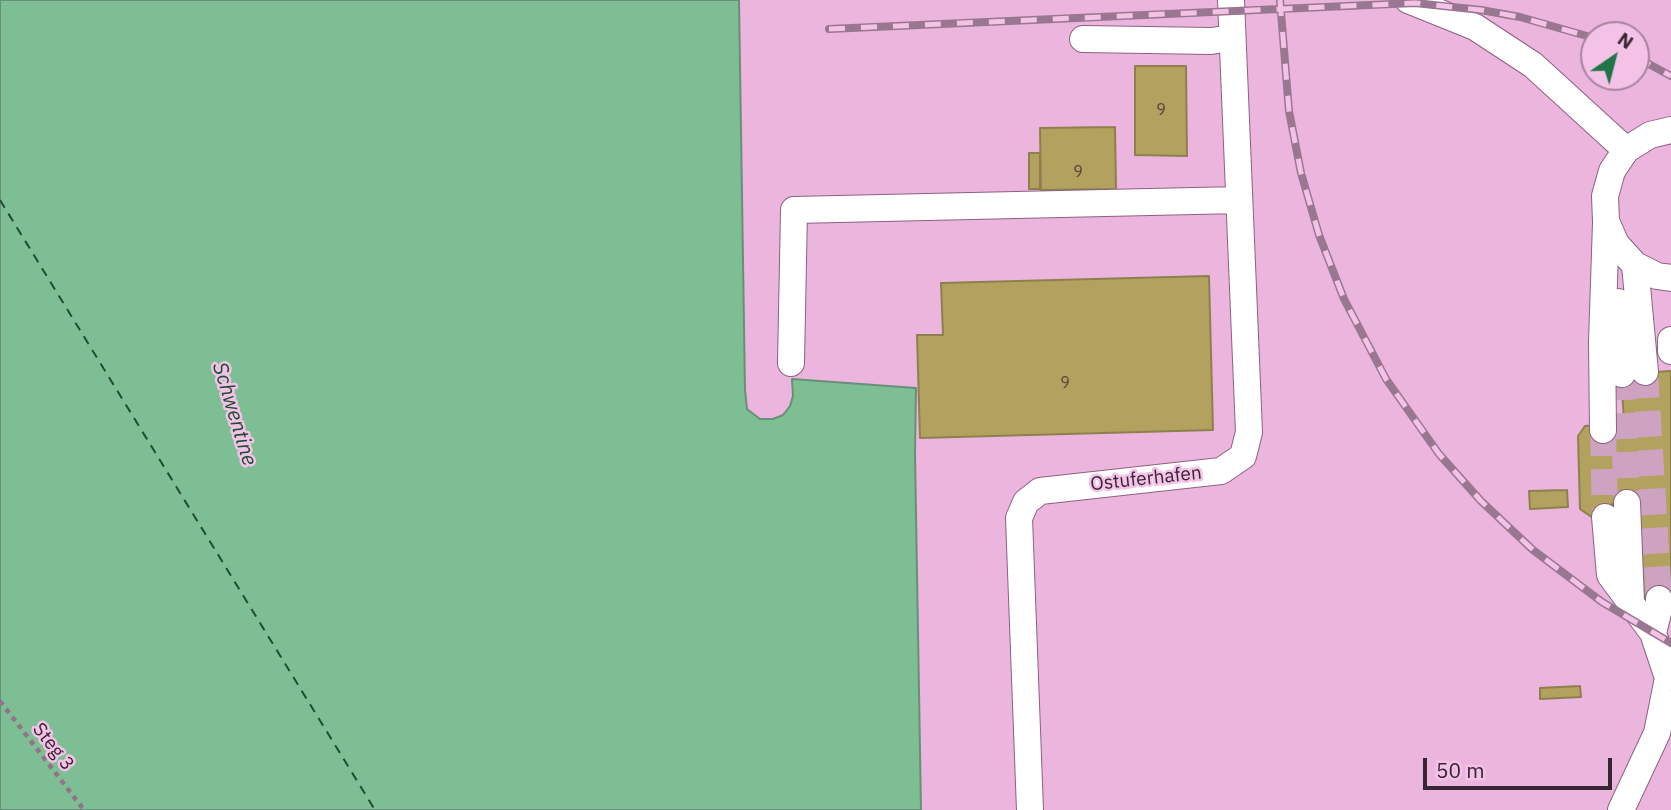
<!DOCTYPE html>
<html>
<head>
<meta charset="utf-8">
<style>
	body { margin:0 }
	#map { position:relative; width:1671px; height:810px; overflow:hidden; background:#f3c2e6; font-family:"IBM Plex Sans",sans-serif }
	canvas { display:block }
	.north { position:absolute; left:1580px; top:21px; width:70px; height:70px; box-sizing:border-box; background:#f3c2e6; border:2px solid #a8839e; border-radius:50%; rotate:35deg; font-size:19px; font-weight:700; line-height:28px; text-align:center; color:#382533 }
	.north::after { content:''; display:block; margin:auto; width:24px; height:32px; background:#1f7548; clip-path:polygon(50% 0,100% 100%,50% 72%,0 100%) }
	.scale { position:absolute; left:1423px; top:758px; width:189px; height:32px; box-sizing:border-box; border:4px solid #382533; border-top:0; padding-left:9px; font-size:21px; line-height:24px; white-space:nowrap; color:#382533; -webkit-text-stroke:5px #f3c2e6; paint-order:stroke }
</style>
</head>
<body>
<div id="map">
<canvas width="1671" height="810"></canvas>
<div class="north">N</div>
<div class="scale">50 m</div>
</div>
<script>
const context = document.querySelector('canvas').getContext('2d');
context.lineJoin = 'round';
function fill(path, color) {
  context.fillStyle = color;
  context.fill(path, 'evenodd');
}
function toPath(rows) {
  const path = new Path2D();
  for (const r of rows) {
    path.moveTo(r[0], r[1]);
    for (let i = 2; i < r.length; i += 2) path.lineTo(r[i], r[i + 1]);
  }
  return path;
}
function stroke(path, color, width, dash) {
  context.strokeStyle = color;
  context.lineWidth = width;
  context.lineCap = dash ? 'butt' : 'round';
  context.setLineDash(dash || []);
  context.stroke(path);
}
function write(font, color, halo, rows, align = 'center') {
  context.font = font + ' "IBM Plex Sans",sans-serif';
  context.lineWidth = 5;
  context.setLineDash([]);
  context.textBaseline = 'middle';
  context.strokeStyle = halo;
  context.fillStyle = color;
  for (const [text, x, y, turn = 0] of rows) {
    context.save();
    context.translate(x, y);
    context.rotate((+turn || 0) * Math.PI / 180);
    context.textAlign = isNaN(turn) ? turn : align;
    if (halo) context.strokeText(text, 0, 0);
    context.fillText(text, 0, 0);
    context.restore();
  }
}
const built = toPath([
	[739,0,1671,0,1671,810,921,810,915,454,916,389,792,379,793,396,790,406,783,416,773,419,760,419,747,409,745,390],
	[1594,35,1636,35,1636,77,1594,77]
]);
const water = toPath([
	[0,0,739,0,745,390,747,409,760,419,773,419,783,415,790,406,793,396,792,379,916,388,915,454,921,810,0,810,0,0]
]);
const ferry = toPath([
	[0,200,375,810]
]);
const building = toPath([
	[1135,66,1186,66,1187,156,1135,155,1135,66],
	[1115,127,1116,189,1041,190,1040,128,1115,127],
	[1029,153,1040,153,1040,189,1029,189,1029,153],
	[1209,276,1213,430,920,438,917,335,943,335,941,283,1209,276],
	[1671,371,1671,598,1637,600,1631,503,1612,504,1611,510,1593,518,1580,509,1578,436,1585,426,1599,425,1606,438,1625,437,1621,374,1671,371],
	[1567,490,1568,507,1530,509,1529,491,1567,490],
	[1580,686,1581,697,1540,699,1540,688,1580,686]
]);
const minorTunnel = toPath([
	[1645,372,1659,599],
	[1622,374,1627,503],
	[1603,430,1605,517]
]);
const path = toPath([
	[0,701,84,810]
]);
const minor = toPath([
	[1408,0,1475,27,1533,65,1626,150],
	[1083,39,1211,41,1232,38],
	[1671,130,1650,135,1626,150,1612,171,1605,196,1606,221,1616,244,1635,265,1657,276,1671,278],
	[1635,265,1645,372],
	[1618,302,1622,374],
	[1671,340,1671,351],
	[791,363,794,210,1239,200],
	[1603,430,1602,342,1606,223],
	[1627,503,1631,601],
	[1605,517,1610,575,1653,633,1668,678],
	[1653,633,1659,609,1659,599],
	[1030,810,1019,518,1026,502,1040,491,1221,471,1243,456,1249,432,1231,0],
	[1621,810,1657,733,1668,678,1671,674]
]);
const rail = toPath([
	[1280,0,1289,111,1301,173,1319,235,1344,299,1386,379,1439,454,1481,501,1533,550,1602,602,1671,643],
	[829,29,1415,3,1481,10,1520,17,1594,38],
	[1636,57,1671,76]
]);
const numberNames = [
	["9",1161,110],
	["9",1078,172],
	["9",1065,383]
];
const streetNames = [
	["Ostuferhafen",1146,479,-6],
	["Steg 3",53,747,52]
];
const waterNames = [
	["Schwentine",234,414,73]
];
fill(built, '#ecb5de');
fill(water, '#7dbe94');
stroke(water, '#689077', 2);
stroke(ferry, '#1d4e32', 2, [9, 7]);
fill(building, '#b3a25f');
stroke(building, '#8d804c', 2);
stroke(minorTunnel, '#cea3c2', 26, [26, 13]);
stroke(minor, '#8c6181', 28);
stroke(path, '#94728b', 4.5, [5, 5]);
stroke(minor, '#fff', 26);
stroke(rail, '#9a7791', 8);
stroke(rail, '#f3c2e6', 5, [16]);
write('16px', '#57443e', null, numberNames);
write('19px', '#382533', '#f3c2e6', streetNames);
write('italic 21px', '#1d4e32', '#f3c2e6', waterNames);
</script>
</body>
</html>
